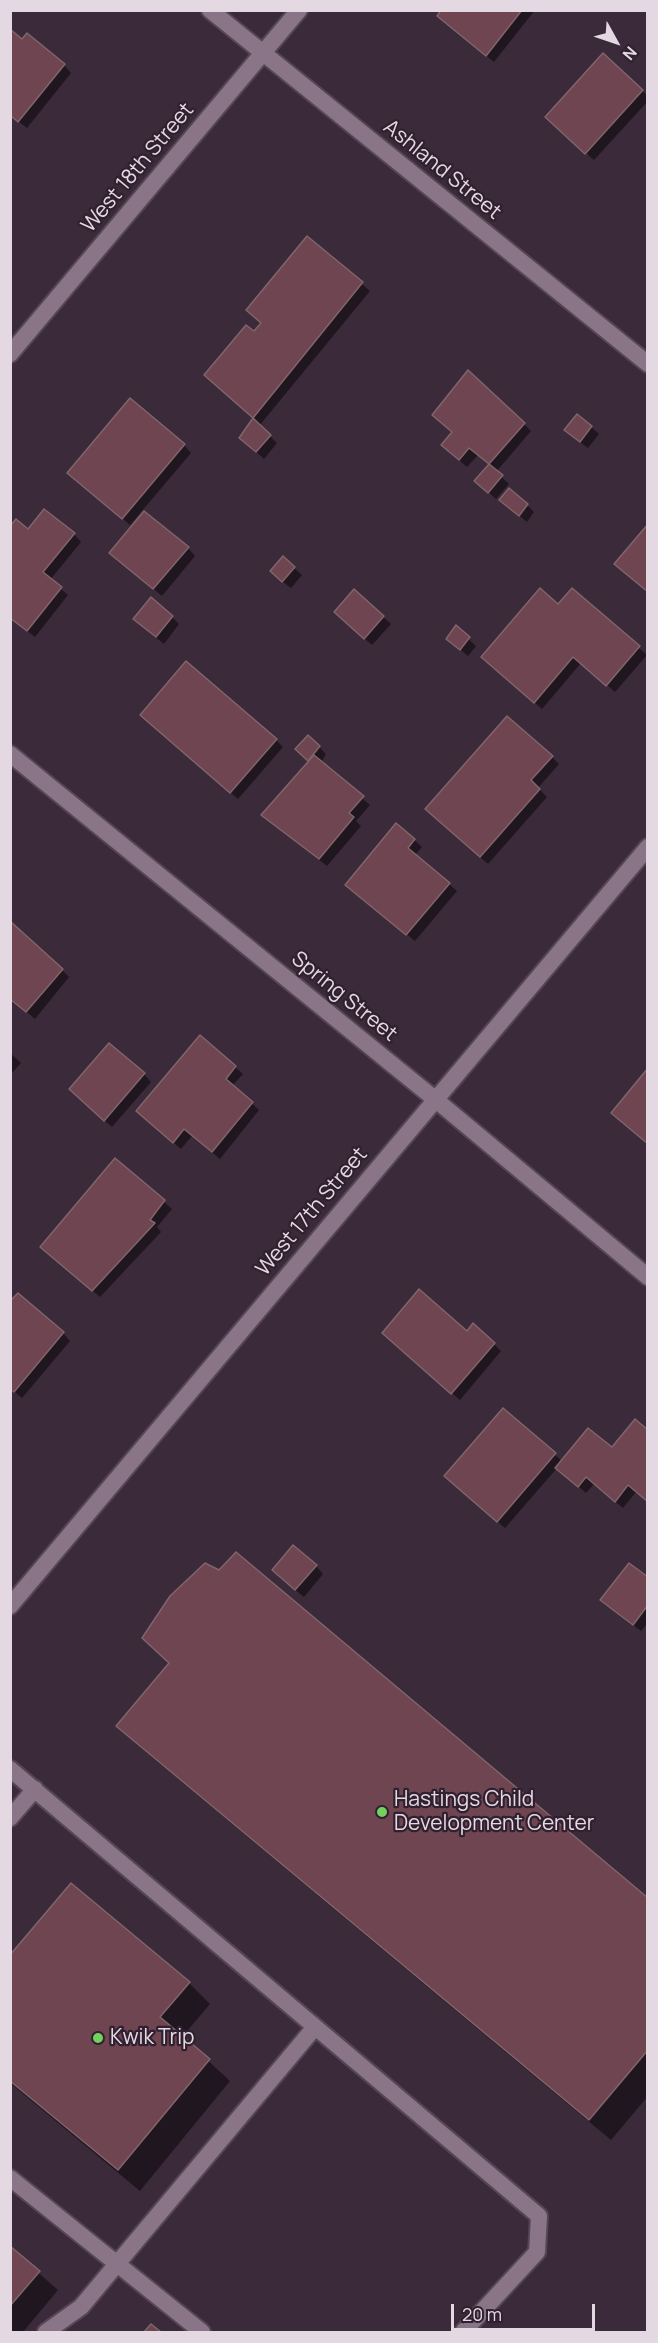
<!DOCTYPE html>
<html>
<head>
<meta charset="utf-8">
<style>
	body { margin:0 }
	#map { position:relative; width:658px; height:2343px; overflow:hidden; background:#3b2a3a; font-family:Manrope,sans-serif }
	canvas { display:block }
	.frame { position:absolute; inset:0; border:12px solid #e4d9e3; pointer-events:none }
	.north { position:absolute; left:586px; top:12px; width:60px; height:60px; -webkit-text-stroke:4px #302030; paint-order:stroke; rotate:130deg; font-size:16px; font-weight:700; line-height:24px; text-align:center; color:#e4d9e3 }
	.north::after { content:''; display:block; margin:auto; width:21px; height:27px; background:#e4d9e3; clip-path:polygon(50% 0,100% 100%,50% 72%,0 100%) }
	.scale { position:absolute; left:451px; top:2304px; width:144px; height:27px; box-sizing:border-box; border:3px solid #e4d9e3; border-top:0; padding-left:8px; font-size:18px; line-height:21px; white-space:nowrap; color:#e4d9e3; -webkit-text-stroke:4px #302030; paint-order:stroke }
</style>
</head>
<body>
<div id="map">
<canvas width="658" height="2343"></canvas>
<div class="frame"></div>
<div class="north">N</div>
<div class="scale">20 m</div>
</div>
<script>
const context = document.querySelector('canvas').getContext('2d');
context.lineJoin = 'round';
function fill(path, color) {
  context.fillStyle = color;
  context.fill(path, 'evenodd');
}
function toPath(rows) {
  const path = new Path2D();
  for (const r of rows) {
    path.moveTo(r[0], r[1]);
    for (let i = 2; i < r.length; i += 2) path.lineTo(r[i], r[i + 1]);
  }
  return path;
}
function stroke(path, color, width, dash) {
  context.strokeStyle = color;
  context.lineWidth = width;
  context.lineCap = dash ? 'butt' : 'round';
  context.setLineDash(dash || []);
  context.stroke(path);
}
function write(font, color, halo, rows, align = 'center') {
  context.font = font + ' Manrope,sans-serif';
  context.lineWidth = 4.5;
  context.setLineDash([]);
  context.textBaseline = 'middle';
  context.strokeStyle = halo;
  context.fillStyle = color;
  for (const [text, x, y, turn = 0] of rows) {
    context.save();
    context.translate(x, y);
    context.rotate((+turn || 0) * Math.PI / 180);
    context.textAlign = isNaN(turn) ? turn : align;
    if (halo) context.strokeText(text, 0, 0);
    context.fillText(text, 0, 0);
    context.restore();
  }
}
const shadow = toPath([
	[443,10,535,10,494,62,446,23],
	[22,41,64,65,71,73,27,128,10,115],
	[603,55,648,96,648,101,594,160,555,125],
	[308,238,370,291,259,426,277,443,264,459,241,438,254,418,214,382,263,324],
	[524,424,531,431,496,472,509,484,496,499,476,481,491,465,478,455,467,467,450,452],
	[591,427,599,434,588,448,573,437],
	[184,445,191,453,130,525,77,480],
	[501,500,527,505,534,512,527,522],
	[28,531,74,534,81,542,50,580,68,595,35,637,10,618],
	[188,548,195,556,162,596,119,560],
	[294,568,302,575,291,588,279,579],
	[572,590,647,655,615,692,581,663,542,709,490,664,559,606],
	[172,617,179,624,164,644,142,626],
	[383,617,391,624,372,645,343,620],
	[456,628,476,646,468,656,456,646],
	[149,722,276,740,283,747,238,799],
	[319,747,326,754,321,763,370,805,356,821,361,826,327,866,263,815,310,761,297,749],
	[552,757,559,764,538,788,547,797,488,864,434,816],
	[397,825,422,847,415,855,457,891,415,941,355,892],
	[62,970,69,977,35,1019,10,998],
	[200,1037,243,1074,232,1086,259,1110,220,1159,192,1136,181,1149,145,1119],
	[10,1053,21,1063,10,1075],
	[144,1074,151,1082,112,1127,78,1097],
	[115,1160,172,1209,157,1227,161,1232,100,1297,49,1254],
	[63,1333,70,1341,22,1398,10,1388],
	[467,1333,494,1344,501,1351,460,1400,391,1340],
	[503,1410,562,1461,588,1430,636,1492,623,1508,594,1484,586,1493,557,1468,505,1528,454,1484],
	[316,1566,323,1574,304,1597,281,1578],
	[648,1579,648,1623,641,1631,610,1607],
	[118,1726,648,1900,648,2096,611,2140,140,1747],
	[10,1958,189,1983,210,2004,182,2037,230,2081,140,2191,10,2083],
	[10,2248,58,2290,23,2332,10,2332]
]);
const building = toPath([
	[441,10,522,10,486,56,437,16,441,10],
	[10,29,22,39,27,33,65,64,18,122,10,115,10,29],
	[603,53,643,90,585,154,545,117,603,53],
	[307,236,363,282,253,418,204,375,246,325,254,331,261,323,246,310,307,236],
	[468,370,525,423,489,464,469,448,459,460,441,445,452,432,432,415,468,370],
	[130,398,185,444,122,519,67,473,130,398],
	[577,414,592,426,580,442,564,430,577,414],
	[253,418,271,435,256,452,239,438,253,418],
	[489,464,503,475,488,493,474,481,489,464],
	[509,488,528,504,519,516,499,500,509,488],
	[44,509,75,533,43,572,62,587,27,631,10,618,10,526,16,519,28,529,44,509],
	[144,511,189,547,153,589,109,553,144,511],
	[648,524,648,592,614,564,648,524],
	[283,556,295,567,282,582,270,571,283,556],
	[540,588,558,604,572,588,640,646,606,686,573,657,534,703,481,657,540,588],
	[354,589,384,616,364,639,334,612,354,589],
	[151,597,173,616,156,637,133,619,151,597],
	[456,625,470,637,460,650,446,639,456,625],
	[186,661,277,739,230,793,140,715,186,661],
	[507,716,553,756,531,780,540,789,480,857,425,809,507,716],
	[308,735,320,746,308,761,295,749,308,735],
	[314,755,364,796,349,813,354,817,319,859,261,815,314,755],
	[396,823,415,839,408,848,450,883,406,935,345,885,396,823],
	[10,921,63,969,26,1012,10,999,10,921],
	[200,1035,236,1066,226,1079,253,1102,212,1152,184,1129,173,1143,136,1111,200,1035],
	[109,1043,145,1073,104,1121,69,1089,109,1043],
	[648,1068,648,1144,611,1113,648,1068],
	[115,1158,165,1200,150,1220,155,1223,92,1291,40,1247,115,1158],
	[419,1289,467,1331,473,1323,495,1343,451,1394,382,1333,419,1289],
	[18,1293,64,1332,14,1392,10,1389,10,1301,18,1293],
	[503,1408,556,1453,497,1522,444,1476,503,1408],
	[635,1419,648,1430,648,1502,628,1485,615,1502,586,1477,578,1487,555,1468,588,1428,612,1447,635,1419],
	[293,1545,317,1565,295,1590,272,1570,293,1545],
	[236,1552,648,1898,648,2050,589,2120,116,1726,169,1663,142,1638,170,1596,205,1563,219,1570,236,1552],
	[629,1563,648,1577,648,1605,633,1625,600,1600,629,1563],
	[71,1883,190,1982,160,2017,210,2059,118,2170,10,2081,10,1955,71,1883],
	[10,2246,40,2271,10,2306,10,2246],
	[151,2324,161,2332,144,2332,151,2324]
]);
const service = toPath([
	[10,1769,539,2216,537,2252,463,2332],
	[10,1818,35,1789],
	[10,2178,202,2332],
	[46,2332,81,2307,315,2027]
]);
const minor = toPath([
	[210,10,648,364],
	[10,354,299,10],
	[10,754,436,1100,648,1277],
	[10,1606,648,847]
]);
const markers = [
	[382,1812,6,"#72d25d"],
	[98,2038,6,"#72d25d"]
];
const streetNames = [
	["West 18th Street",138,168,-50],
	["Ashland Street",442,170,39],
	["Spring Street",344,997,39],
	["West 17th Street",312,1212,-50]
];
const poiNames = [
	["Hastings Child",394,1800],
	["Development Center",394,1824],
	["Kwik Trip",110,2038]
];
fill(shadow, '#0007');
fill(building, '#6e4550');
stroke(building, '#81656b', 1.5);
stroke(service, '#544653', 20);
stroke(minor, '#544653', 20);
stroke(service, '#897587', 16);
stroke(minor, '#897587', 16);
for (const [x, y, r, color] of markers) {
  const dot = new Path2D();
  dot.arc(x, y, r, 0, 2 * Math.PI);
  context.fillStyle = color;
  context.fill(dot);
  stroke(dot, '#302030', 2);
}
write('21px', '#e4d9e3', '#302030', streetNames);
write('21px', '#e4d9e3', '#302030', poiNames, 'left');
</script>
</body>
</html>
